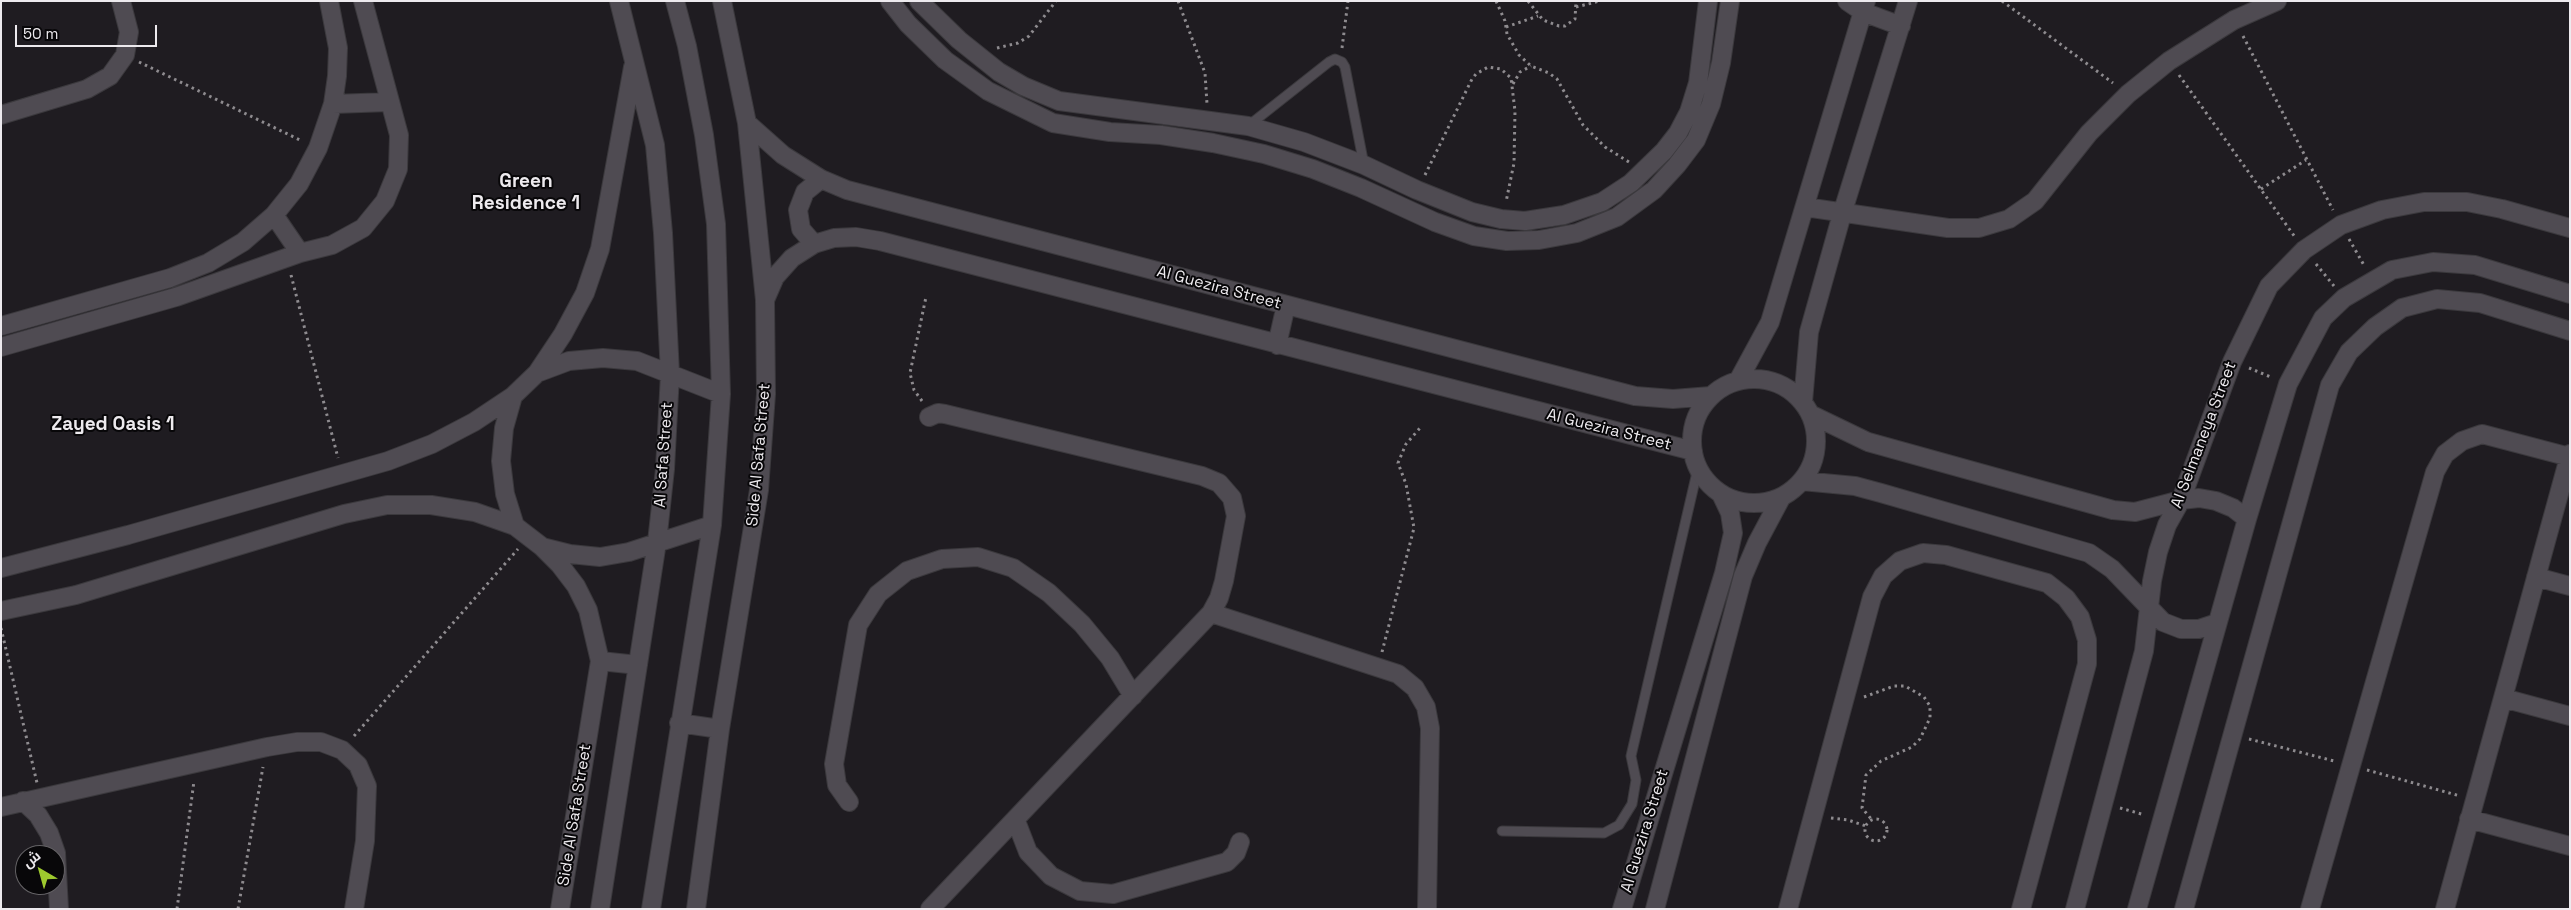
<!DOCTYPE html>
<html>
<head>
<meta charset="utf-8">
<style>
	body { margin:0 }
	#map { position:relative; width:2571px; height:910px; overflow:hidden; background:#1f1c21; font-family:"Space Grotesk",Cairo,sans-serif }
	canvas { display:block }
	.frame { position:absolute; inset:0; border:2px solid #edeaee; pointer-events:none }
	.north { position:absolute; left:15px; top:845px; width:50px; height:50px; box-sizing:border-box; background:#080709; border:1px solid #646265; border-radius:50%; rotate:322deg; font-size:14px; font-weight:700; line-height:20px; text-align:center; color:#edeaee }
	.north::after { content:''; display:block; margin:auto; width:18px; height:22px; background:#9eca2e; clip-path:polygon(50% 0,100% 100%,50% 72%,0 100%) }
	.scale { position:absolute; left:15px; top:25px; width:142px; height:22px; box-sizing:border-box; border:2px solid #edeaee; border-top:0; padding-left:6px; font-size:15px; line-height:18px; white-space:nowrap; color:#edeaee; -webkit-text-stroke:4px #080709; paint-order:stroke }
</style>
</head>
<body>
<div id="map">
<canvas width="2571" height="910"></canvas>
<div class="frame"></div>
<div class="north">ش</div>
<div class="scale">50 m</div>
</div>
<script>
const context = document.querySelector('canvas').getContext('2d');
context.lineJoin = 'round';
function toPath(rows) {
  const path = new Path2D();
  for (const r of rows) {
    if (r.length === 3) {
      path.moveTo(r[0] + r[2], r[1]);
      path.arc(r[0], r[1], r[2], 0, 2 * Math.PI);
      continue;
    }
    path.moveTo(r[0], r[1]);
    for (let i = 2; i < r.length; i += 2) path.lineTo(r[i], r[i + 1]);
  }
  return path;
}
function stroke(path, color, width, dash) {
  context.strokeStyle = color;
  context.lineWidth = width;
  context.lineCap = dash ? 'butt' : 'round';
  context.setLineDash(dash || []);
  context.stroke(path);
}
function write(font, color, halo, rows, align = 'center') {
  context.font = font + ' "Space Grotesk",sans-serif';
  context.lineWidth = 4;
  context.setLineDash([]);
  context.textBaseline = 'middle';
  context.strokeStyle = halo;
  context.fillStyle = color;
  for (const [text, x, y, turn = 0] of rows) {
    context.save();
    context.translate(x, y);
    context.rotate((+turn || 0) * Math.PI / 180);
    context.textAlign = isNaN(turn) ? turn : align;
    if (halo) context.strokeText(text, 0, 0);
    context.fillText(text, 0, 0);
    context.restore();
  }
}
const path = toPath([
	[1178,1,1205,73,1207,104],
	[1496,1,1505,21,1507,34,1519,55,1531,66,1549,73,1557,79,1583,125,1605,147,1629,162],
	[1528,1,1543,20,1559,26,1565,26,1575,19,1576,1],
	[2002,1,2113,83],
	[1576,7,1600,1],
	[1506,27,1538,16],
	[2243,36,2333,210],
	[997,48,1018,43,1029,36,1056,1],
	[1342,48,1348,1],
	[139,62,302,141],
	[2179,75,2295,237],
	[1513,84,1520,72,1531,66],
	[1425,175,1472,79,1476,74,1488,67,1501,69,1511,78,1515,111,1514,163,1506,202],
	[2261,189,2306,160],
	[2349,239,2365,267],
	[2316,264,2334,286],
	[291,275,338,458],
	[2249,368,2273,378],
	[922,401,914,390,910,373,926,297],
	[1,628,37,783],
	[1382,652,1414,528,1406,484,1398,463,1406,444,1420,428],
	[1864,697,1894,686,1905,686,1924,697,1930,706,1930,718,1920,739,1912,747,1881,761,1866,775,1862,808,1872,820],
	[354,736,518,549],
	[2249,739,2334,761],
	[2367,770,2460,796],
	[2120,808,2145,815],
	[1831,818,1848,820,1866,826],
	[1876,830,11],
	[177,909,194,781],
	[238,909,263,767]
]);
const lane = toPath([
	[1248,126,1329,62,1335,59,1342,62,1345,67,1364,165],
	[1502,831,1604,833,1619,825,1632,804,1636,780,1631,756,1698,468]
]);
const street = toPath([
	[890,1,908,24,945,60,988,91,1053,123,1110,132,1161,135,1213,143,1264,154,1313,169,1361,188,1435,222,1474,236,1507,241,1539,240,1577,233,1617,217,1654,190,1677,165,1696,140,1711,104,1721,63,1730,1],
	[919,1,959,40,999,72,1023,86,1059,101,1248,126,1304,142,1364,165,1417,190,1472,212,1501,219,1525,221,1564,215,1602,202,1631,183,1664,151,1678,133,1689,112,1698,83,1708,1],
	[1847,1,1863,12,1901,26],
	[333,104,389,102],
	[1,115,87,89,110,76,125,55,129,32,121,1],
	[747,123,783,155,821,179,847,190,1635,396,1673,399,1711,396],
	[1805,207,1948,228,1979,228,2009,219,2035,201,2089,133,2128,94,2169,61,2234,20,2277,1],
	[274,215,300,253],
	[814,244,801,229,798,210,805,192,821,179],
	[765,300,775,277,792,258,814,244,834,238,856,237,880,241,1693,451],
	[1,326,170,278,208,263,243,242,274,215,299,184,318,148,333,104,337,76,338,48,329,1],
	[1277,345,1286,305],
	[1,347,176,297,300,253,332,245,363,228,385,201,398,169,399,135,363,1],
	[537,373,569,361,603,358,637,361,721,394],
	[1754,441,62],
	[1738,381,1770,322,1866,1],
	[513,396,504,428,501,461,505,494,515,526],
	[1803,402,1809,332,1842,214,1908,1],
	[1810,414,1868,442,2113,510,2135,512,2181,500,2199,498,2216,501,2233,508,2247,519],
	[929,417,938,413,945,414,1202,476,1219,483,1232,498,1236,516,1224,581,1219,598,1211,613,930,909],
	[1802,481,1855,486,1881,493,2089,553,2112,569,2163,622,2181,629,2199,629,2217,623],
	[542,547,570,554,600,557,629,552,712,525],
	[1,568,128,535,388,461,432,444,474,422,513,396,537,373,563,334,585,293,600,249,633,67],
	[2536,577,2570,586],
	[1,611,76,595,344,514,387,505,431,505,475,512,515,526,541,546,560,565,576,586,588,610,600,661,560,909],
	[1211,613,1398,674,1415,688,1426,707,1430,728,1427,909],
	[600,661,638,665],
	[2503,698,2570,716],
	[679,723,720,729],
	[23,801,38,815,49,833,56,853,59,909],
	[849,802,837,785,834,764,858,625,878,594,907,571,942,559,978,557,1013,568,1049,593,1082,624,1110,658,1133,696],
	[1,807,267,747,297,742,321,742,342,750,358,765,367,786,365,841,354,909],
	[2469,819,2570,846],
	[1016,821,1028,852,1051,876,1080,891,1113,894,1227,862,1236,853,1240,842],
	[600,909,657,542,665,469,670,374,663,233,655,145,619,1],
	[651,909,712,525,721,394,716,224,704,135,687,46,675,1],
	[696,909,720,729,759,490,766,394,765,300,747,123,722,1],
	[1622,909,1724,573,1733,533,1730,513,1721,494],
	[1655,909,1743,576,1757,543,1781,498],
	[1788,909,1872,597,1883,576,1900,561,1923,553,1946,555,2047,583,2066,598,2080,617,2087,640,2087,664,2021,909],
	[2075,909,2144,651,2152,581,2158,552,2167,525,2181,500,2232,362,2269,286,2304,250,2341,225,2382,210,2424,202,2467,202,2502,209,2570,228],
	[2137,909,2247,519,2288,384,2323,318,2344,298,2392,270,2433,262,2475,265,2570,294],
	[2184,909,2330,385,2349,352,2375,327,2402,308,2437,299,2480,303,2570,331],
	[2310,909,2435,472,2445,454,2462,441,2482,434,2570,457],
	[2445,909,2570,454]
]);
const streetNames = [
	["Al Guezira Street",1219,288,15],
	["Al Guezira Street",1609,430,14],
	["Al Selmaneya Street",2204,435,-69],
	["Al Safa Street",664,455,-86],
	["Side Al Safa Street",759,455,-85],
	["Side Al Safa Street",575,815,-81],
	["Al Guezira Street",1645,831,-73]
];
const quarterNames = [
	["Green",526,182],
	["Residence 1",526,204],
	["Zayed Oasis 1",113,425]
];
stroke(lane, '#3b393d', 11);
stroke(street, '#3b393d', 20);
stroke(path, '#8e8b8f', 3, [2.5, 4]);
stroke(lane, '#4f4b52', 9);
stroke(street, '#4f4b52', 18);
write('16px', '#edeaee', '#080709', streetNames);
write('bold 19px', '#edeaee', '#080709', quarterNames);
</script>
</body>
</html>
